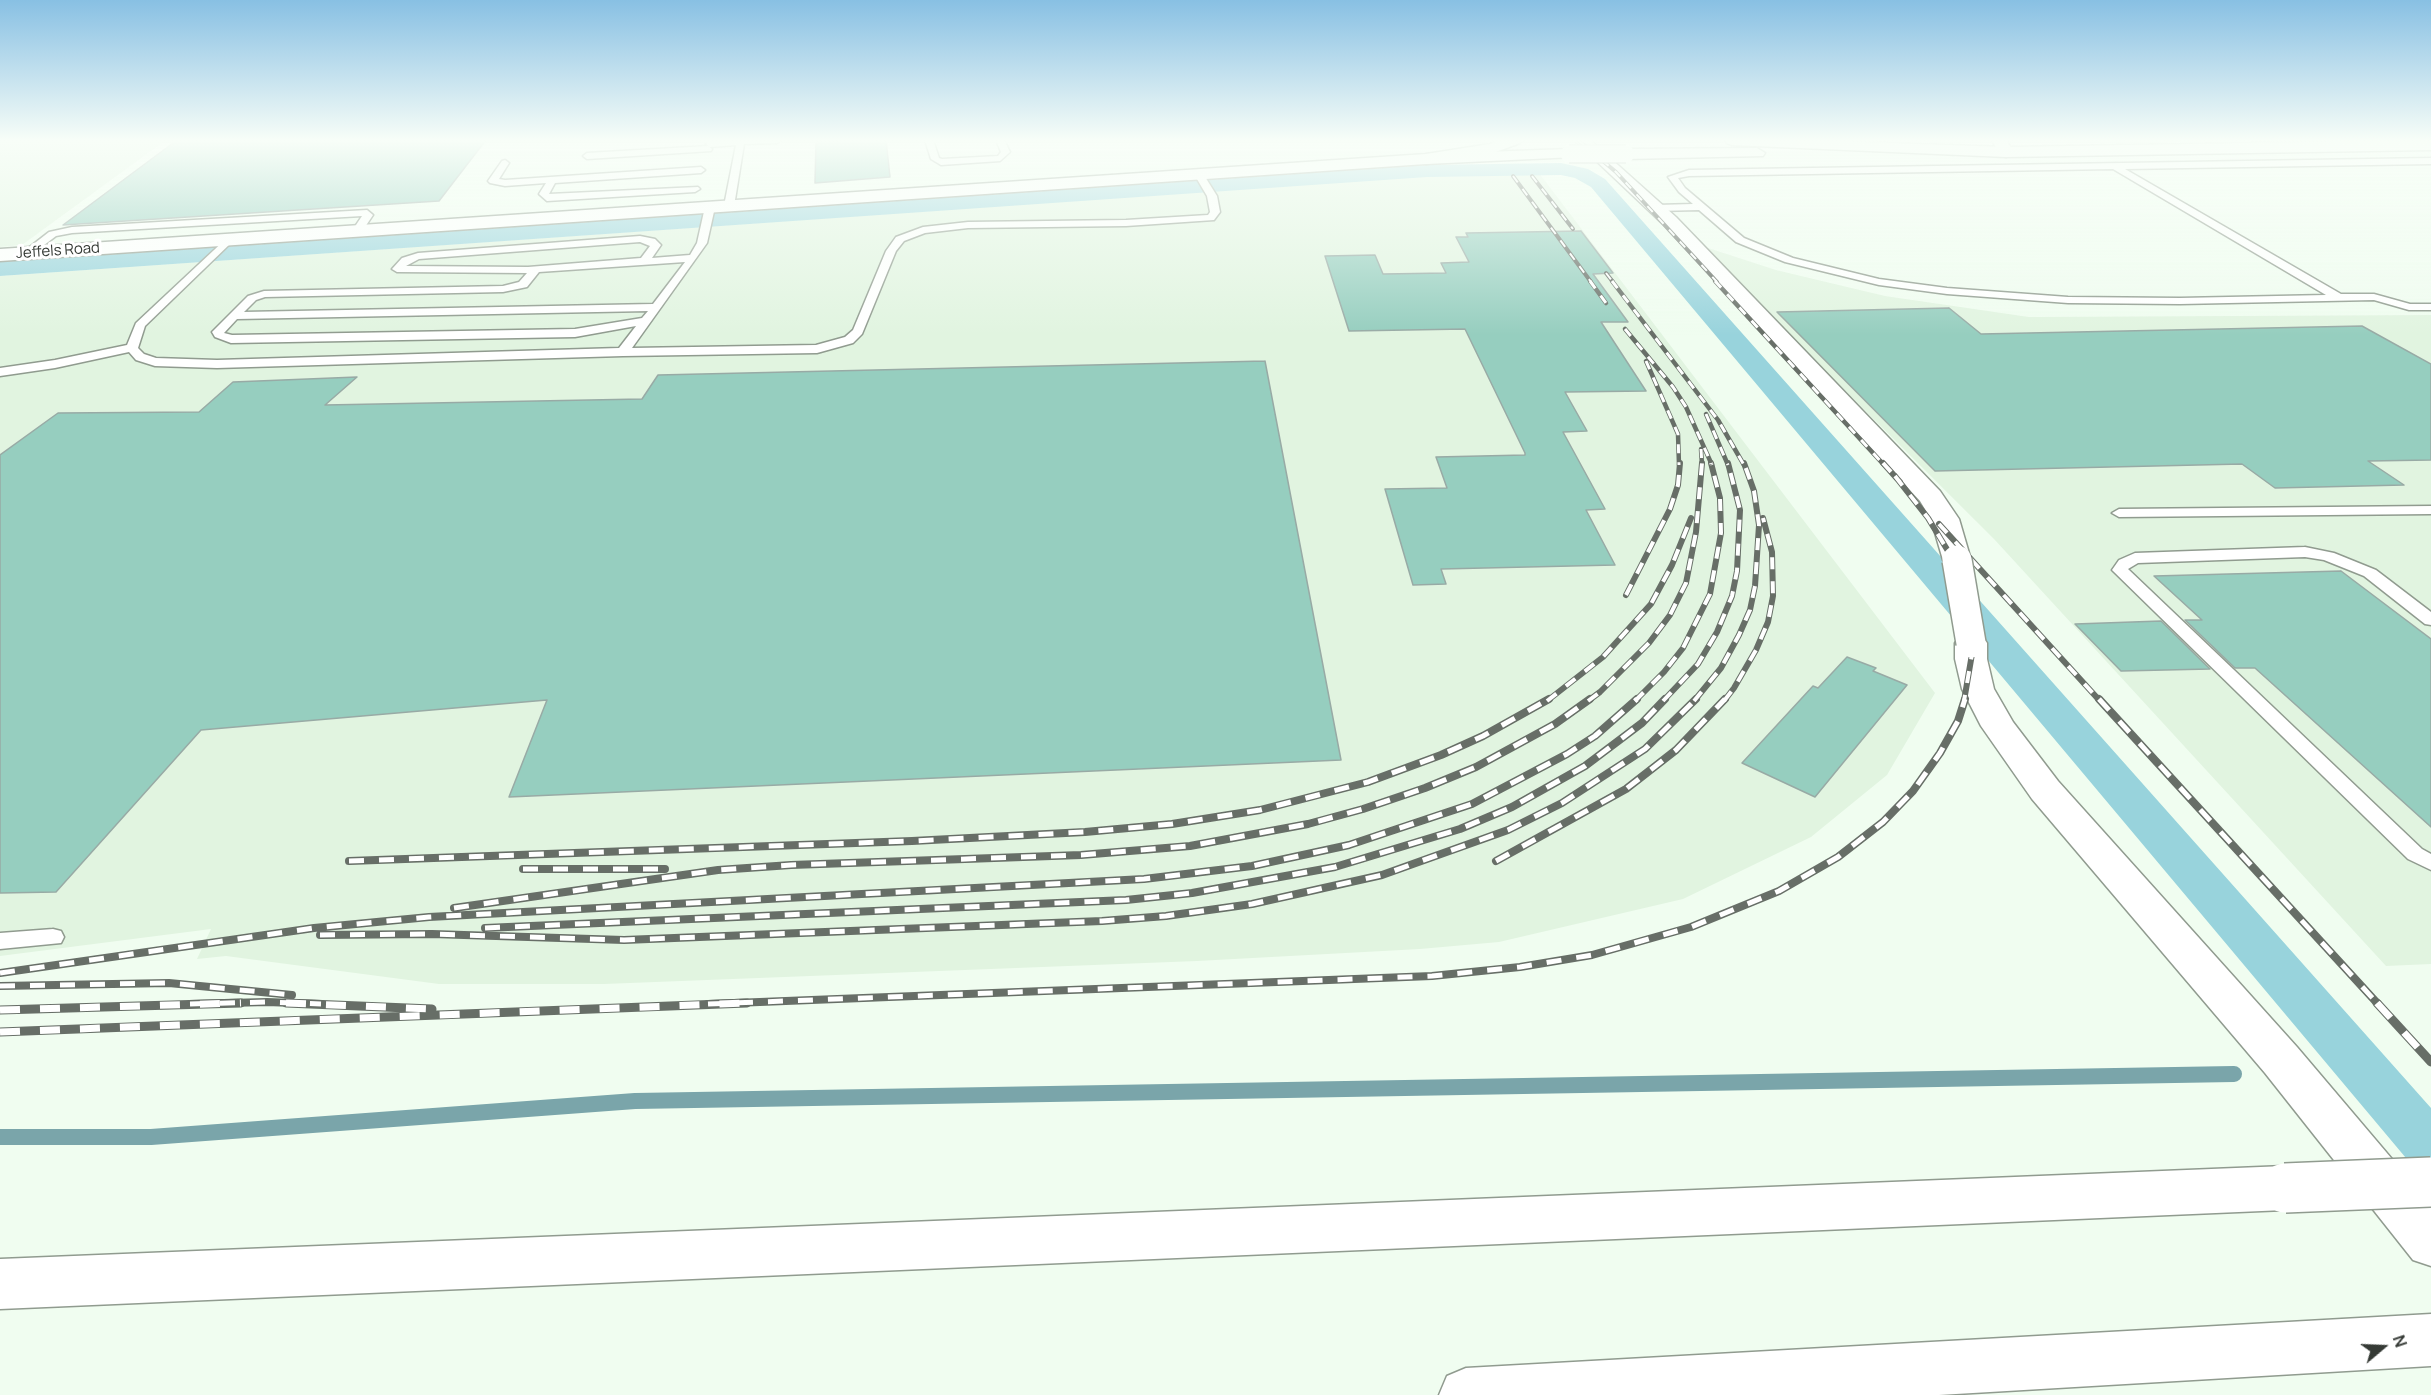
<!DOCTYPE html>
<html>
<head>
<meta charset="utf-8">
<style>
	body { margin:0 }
	#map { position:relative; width:2431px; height:1395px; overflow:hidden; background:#f0fdf0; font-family:Manrope,sans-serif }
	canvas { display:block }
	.north { position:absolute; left:2353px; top:1317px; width:60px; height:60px; -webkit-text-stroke:4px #fff; paint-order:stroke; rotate:71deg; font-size:16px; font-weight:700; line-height:24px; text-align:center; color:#353a35 }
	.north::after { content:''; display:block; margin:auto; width:21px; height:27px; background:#353a35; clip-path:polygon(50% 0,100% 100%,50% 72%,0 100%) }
</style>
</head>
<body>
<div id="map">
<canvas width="2431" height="1395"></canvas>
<div class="north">N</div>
</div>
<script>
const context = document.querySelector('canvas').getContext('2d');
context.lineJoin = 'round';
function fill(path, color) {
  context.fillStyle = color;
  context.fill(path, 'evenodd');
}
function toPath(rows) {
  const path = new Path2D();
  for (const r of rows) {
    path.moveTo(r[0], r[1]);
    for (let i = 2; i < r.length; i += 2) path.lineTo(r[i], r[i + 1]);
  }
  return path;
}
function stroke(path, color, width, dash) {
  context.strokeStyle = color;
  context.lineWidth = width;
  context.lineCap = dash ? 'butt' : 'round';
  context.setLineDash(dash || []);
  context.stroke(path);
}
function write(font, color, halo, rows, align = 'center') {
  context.font = font + ' Manrope,sans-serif';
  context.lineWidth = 6;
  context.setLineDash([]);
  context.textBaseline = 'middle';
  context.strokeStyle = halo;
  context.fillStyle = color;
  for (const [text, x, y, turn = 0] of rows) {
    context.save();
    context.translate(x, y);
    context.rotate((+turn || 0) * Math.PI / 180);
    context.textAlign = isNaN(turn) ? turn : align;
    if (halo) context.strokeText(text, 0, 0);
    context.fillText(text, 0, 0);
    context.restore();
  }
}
const built = toPath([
	[0,140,166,140,22,245,0,247],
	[1539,173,1935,693,1887,775,1811,837,1683,899,1499,942,1420,949,1197,961,604,984,439,984,226,956,197,959,211,929,0,956,0,276,1458,174],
	[1699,245,1776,270,1885,296,2029,317,2431,315,2431,964,2386,966,1994,539]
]);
const stream = toPath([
	[0,1137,151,1137,635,1101,2234,1074]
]);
const canal = toPath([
	[1561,163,1588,169,1605,179,2431,1108,2431,1171,2411,1164,1591,187,1575,178,1561,175,1427,177,0,276,0,262,1427,165,1561,163]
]);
const building = toPath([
	[177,140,486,140,439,201,63,225,177,140],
	[855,140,886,140,890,177,815,183,816,142,855,140],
	[1581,231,1613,273,1593,274,1628,322,1601,322,1646,391,1565,392,1587,431,1563,432,1605,509,1586,510,1615,565,1441,569,1446,584,1413,585,1385,489,1447,488,1436,457,1525,455,1525,453,1465,329,1349,331,1325,256,1375,255,1383,274,1446,273,1441,263,1469,262,1456,237,1468,237,1466,233,1581,231],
	[1949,308,1981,334,2362,326,2431,364,2431,460,2368,461,2404,485,2275,488,2242,464,1935,471,1777,312,1949,308],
	[1265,361,1341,760,509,797,547,700,201,730,56,892,0,893,0,455,58,413,199,412,233,382,357,377,325,405,642,399,658,375,1265,361],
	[2341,571,2431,639,2431,827,2255,668,2235,668,2185,620,2202,620,2154,576,2341,571],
	[2161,621,2210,669,2121,671,2075,624,2161,621],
	[1847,657,1876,668,1873,671,1907,685,1815,797,1742,763,1813,686,1818,688,1847,657]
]);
const lane = toPath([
	[737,140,781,140,777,143,744,144,734,206,729,209,724,206,736,145,710,147,706,144,710,141,737,140],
	[925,140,933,140,939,158,942,159,998,156,1001,152,996,140,1004,140,1010,152,1000,161,941,165,931,159,925,140],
	[2426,140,2431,140,2431,143,2427,142,2426,140],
	[708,146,712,149,711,151,587,159,583,156,587,153,708,146],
	[2431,158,2431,164,2125,169,2341,294,2374,294,2410,304,2431,304,2431,310,2409,310,2374,300,2180,304,2068,303,1947,294,1879,285,1785,262,1736,242,1699,210,1656,211,1651,208,1656,205,1693,204,1679,192,1668,177,1689,170,2431,158],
	[2113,169,2326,295,2180,298,2068,297,1947,288,1879,279,1793,258,1744,238,1685,188,1678,178,1689,176,2113,169],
	[505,160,509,163,499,179,505,180,701,167,705,170,701,173,555,183,549,194,698,187,700,189,695,192,547,201,539,194,546,183,505,186,490,183,488,181,502,161,505,160],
	[1199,171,1202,172,1217,196,1220,212,1214,220,1126,226,968,228,925,233,904,241,896,251,862,334,853,343,817,353,623,356,217,368,155,366,136,360,129,352,55,368,0,376,0,368,55,360,127,345,136,323,229,236,234,239,233,241,145,326,138,348,144,354,156,358,217,360,619,348,636,326,575,337,231,343,215,337,212,332,248,296,264,291,503,286,519,282,527,273,397,272,392,269,402,258,418,253,640,236,655,239,661,245,652,258,690,255,697,243,705,207,710,204,715,207,707,243,632,348,816,345,845,337,853,330,886,251,896,237,923,227,968,222,1126,220,1208,215,1210,212,1207,196,1194,174,1199,171],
	[640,242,650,246,641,258,528,267,406,266,419,259,640,242],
	[685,262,653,304,244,312,256,300,265,297,503,292,527,287,539,272,685,262],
	[648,311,642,318,575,329,232,335,224,333,237,319,648,311],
	[367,210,373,215,361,233,357,234,352,231,362,216,72,233,56,236,31,255,22,253,49,232,72,227,367,210],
	[2431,506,2431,514,2119,517,2112,513,2119,509,2431,506],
	[2305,547,2334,553,2376,570,2431,612,2431,625,2425,624,2364,576,2324,560,2305,557,2138,563,2128,569,2422,849,2431,854,2431,870,2408,859,2112,570,2119,560,2135,553,2305,547],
	[53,929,61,931,64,937,61,943,0,949,0,933,53,929]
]);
const street = toPath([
	[1502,140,1523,140,1520,143,1493,153,1426,164,0,261,0,249,1426,154,1490,144,1502,140],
	[1574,140,1590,140,1676,217,1940,491,1959,519,1971,560,1967,566,1957,569,1947,566,1943,560,1931,519,1920,501,1664,225,1574,140],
	[1992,140,2006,140,2014,152,2006,157,2000,155,1992,140],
	[1971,634,1982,636,1987,643,1987,659,1994,689,2013,722,2058,781,2297,1047,2431,1205,2431,1266,2413,1260,2265,1073,2032,799,1981,726,1962,689,1955,659,1955,643,1960,636,1971,634]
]);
const secondary = toPath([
	[1725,140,1801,140,2006,147,2431,140,2431,150,2006,157,1732,145,1727,143,1725,140],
	[1757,148,1765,153,1763,156,1626,159,1618,154,1626,149,1757,148],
	[1569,149,1575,151,1577,154,1575,157,1426,164,1418,159,1426,154,1569,149]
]);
const highway = toPath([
	[2285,1166,2302,1173,2309,1188,2302,1203,2285,1210,0,1309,0,1259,2285,1166],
	[2431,1314,2431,1366,1939,1395,1439,1395,1447,1376,1466,1368,2431,1314]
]);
const railFar4 = toPath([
	[1578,140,1616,172,1717,282],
	[1513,176,1591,282],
	[1532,176,1573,229],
	[1606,273,1613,282]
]);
const railFar3 = toPath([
	[1590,281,1606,303],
	[1612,281,1718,420,1744,465],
	[1715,281,1884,465],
	[1625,329,1673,387,1686,407,1712,465],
	[1646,361,1678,434,1679,465],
	[1706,414,1728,465],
	[1701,449,1702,465]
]);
const railFar2 = toPath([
	[1883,463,1900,482],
	[1895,476,1928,518,1948,551,1967,604,1972,654,1964,701],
	[1939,524,2100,701],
	[1626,595,1670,509,1678,485,1680,463],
	[1547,701,1603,657,1651,604,1672,565,1691,518],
	[1588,701,1600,692,1649,643,1670,615,1686,583,1696,532,1702,463],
	[1635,701,1664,672,1683,648,1710,594,1721,533,1720,498,1711,463],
	[1663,701,1698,664,1717,632,1732,596,1737,571,1740,510,1728,463],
	[1694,701,1721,668,1739,635,1750,610,1755,586,1759,525,1754,491,1744,463],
	[1724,701,1734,688,1756,650,1768,622,1773,596,1772,552,1763,518]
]);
const railFar1 = toPath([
	[2099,699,2378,1004],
	[349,861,912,841,1085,832,1172,824,1260,810,1368,782,1441,755,1483,736,1549,699],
	[1496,861,1626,789,1676,750,1725,699],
	[523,869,665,869],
	[454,908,718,870,791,865,1081,855,1190,846,1308,824,1363,809,1425,788,1476,767,1555,724,1590,699],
	[485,928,1126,900,1192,893,1335,867,1460,829,1512,807,1585,766,1642,723,1665,699],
	[320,935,432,934,624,940,1102,921,1166,916,1252,904,1382,875,1508,830,1562,803,1645,749,1696,699],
	[0,973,314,928,429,917,1144,879,1252,866,1349,845,1472,804,1567,754,1595,736,1637,699],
	[0,986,169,983,292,995],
	[190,1004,267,1002,321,1004],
	[708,1004,1432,976,1520,967,1592,955,1691,927,1779,891,1838,857,1883,822,1913,791,1940,753,1958,721,1965,699]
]);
const rail = toPath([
	[286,1003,432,1009],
	[2377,1003,2431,1062],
	[0,1010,241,1003],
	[0,1032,747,1003]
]);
const streetBridge = toPath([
	[1957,560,1971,643]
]);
const secondaryBridge = toPath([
	[1569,154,1626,154]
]);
const highwayBridge = toPath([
	[2285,1188,2431,1182]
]);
const farStreetnames = [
	["Jeffels Road",58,251,-4]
];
fill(built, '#e1f4e0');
stroke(stream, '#7aa5aa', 16);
fill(canal, '#98d3dc');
fill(building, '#96cebf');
stroke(building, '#98aaa5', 1.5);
stroke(lane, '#909b8f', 3);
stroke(street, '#909b8f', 3);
stroke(secondary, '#909b8f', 3);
stroke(highway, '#909b8f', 3);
fill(lane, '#fff');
fill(street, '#fff');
fill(secondary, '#fff');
fill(highway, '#fff');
stroke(railFar4, '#676e67', 4);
stroke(railFar3, '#676e67', 4.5);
stroke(railFar2, '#676e67', 6);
stroke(railFar1, '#676e67', 8);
stroke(rail, '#676e67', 9);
stroke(railFar4, '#fff', 2, [8]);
stroke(railFar3, '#fff', 3, [9]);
stroke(railFar2, '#fff', 4, [12]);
stroke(railFar1, '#fff', 5, [15]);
stroke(rail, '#fff', 7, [20]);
stroke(streetBridge, '#909b8f', 32, []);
stroke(secondaryBridge, '#909b8f', 19, []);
stroke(highwayBridge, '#909b8f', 52, []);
stroke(streetBridge, '#fff', 29);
stroke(secondaryBridge, '#fff', 17);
stroke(highwayBridge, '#fff', 49);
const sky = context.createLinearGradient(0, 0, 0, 335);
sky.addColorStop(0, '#88c0e3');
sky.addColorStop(0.42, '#f8fef8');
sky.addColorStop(1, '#f8fef800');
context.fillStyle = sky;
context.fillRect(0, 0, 2431, 335);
write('15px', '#353a35', '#fff', farStreetnames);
</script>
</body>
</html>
